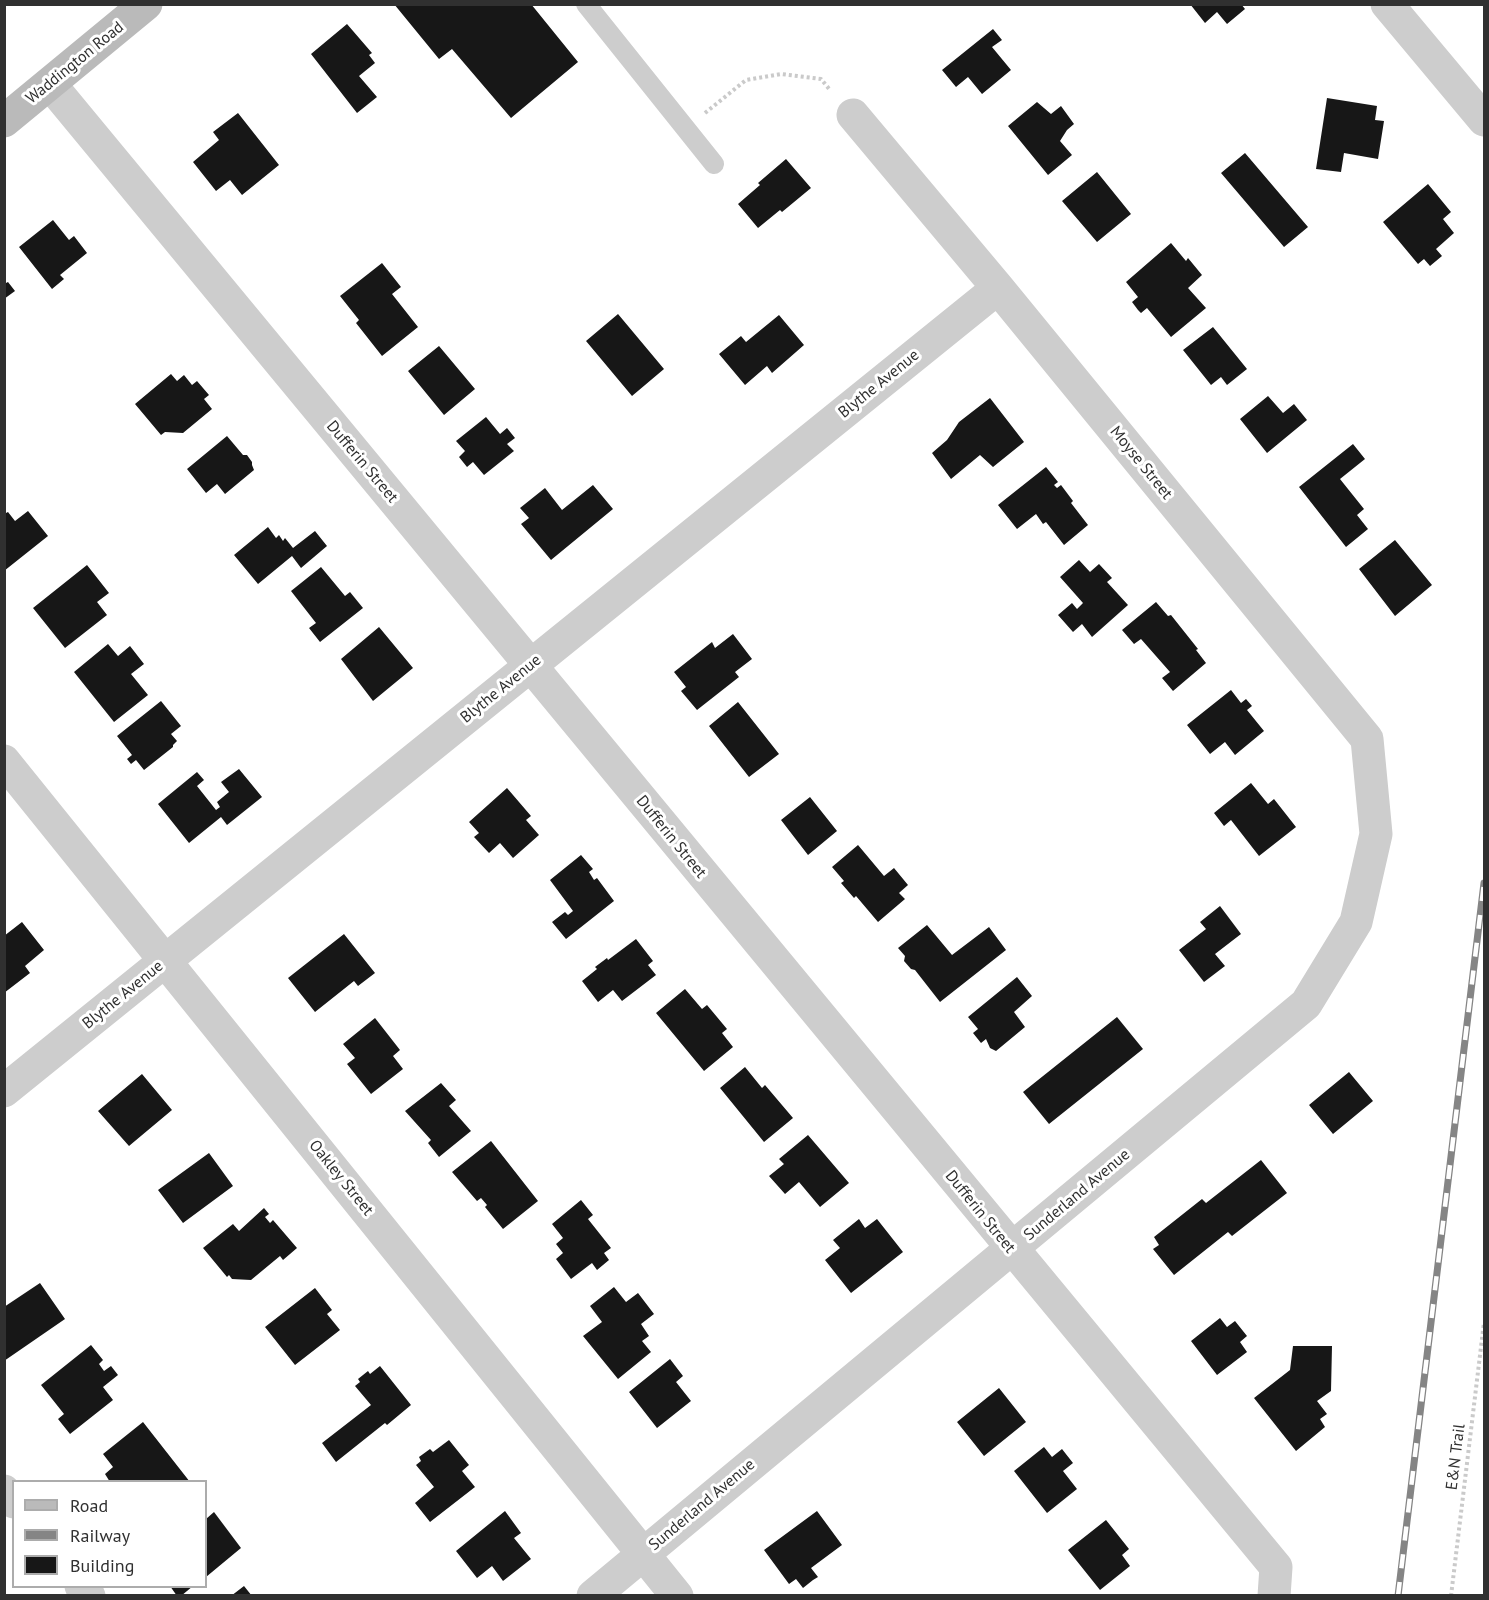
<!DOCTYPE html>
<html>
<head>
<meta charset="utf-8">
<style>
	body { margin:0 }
	#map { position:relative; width:1489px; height:1600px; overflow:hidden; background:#fff; font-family:"PT Sans",sans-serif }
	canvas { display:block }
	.frame { position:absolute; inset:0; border:6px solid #303030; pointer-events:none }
	.legend { position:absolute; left:12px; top:1480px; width:195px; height:108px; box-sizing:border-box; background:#fff; border:2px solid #acacac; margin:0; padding:8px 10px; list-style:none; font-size:18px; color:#303030 }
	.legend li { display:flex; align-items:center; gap:12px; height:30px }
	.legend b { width:30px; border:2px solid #acacac }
</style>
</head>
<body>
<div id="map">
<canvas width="1489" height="1600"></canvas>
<div class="frame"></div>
<ul class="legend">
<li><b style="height:8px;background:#bababa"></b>Road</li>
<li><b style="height:8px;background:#858585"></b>Railway</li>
<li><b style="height:16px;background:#171717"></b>Building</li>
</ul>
</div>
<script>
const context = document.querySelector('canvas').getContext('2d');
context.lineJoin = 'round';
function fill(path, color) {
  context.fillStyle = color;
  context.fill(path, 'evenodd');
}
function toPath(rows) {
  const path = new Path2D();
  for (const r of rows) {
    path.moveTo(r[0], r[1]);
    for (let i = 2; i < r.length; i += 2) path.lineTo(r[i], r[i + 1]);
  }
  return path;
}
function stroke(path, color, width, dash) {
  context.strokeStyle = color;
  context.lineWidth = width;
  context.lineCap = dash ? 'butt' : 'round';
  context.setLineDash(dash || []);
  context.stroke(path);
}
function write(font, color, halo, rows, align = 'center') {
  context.font = font + ' "PT Sans",sans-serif';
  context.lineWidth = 6;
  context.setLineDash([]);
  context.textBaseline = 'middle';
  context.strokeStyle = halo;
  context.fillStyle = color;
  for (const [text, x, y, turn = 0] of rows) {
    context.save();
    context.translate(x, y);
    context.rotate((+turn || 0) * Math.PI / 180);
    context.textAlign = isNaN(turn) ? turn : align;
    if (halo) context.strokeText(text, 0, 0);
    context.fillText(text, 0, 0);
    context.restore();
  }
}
const building = toPath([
	[394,4,531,4,578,62,511,118,452,49,439,59],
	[1190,4,1241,4,1245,9,1227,24,1217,12,1205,23],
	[347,24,372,53,369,55,375,63,359,76,377,97,357,113,311,54],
	[993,29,1002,40,992,47,1011,70,982,94,968,77,956,87,942,70],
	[1327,98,1377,106,1375,120,1384,121,1378,159,1344,153,1341,172,1316,169],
	[1037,102,1051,114,1061,106,1074,124,1067,130,1060,141,1072,155,1048,175,1008,126],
	[238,113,279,165,242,195,230,180,216,191,193,162,219,140,213,132],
	[1245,153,1308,227,1284,247,1221,173],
	[786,159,811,188,782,212,780,210,758,228,738,204,760,185,758,183],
	[1097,172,1131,214,1097,242,1062,201],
	[1428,184,1451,212,1443,219,1454,233,1436,249,1442,256,1430,266,1424,259,1418,264,1383,222],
	[53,220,69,240,74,236,87,253,60,275,64,279,52,289,19,247],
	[1171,243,1186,261,1188,258,1202,275,1188,288,1206,308,1171,337,1147,308,1141,313,1138,310,1132,302,1138,297,1126,282],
	[382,263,401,287,392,294,418,327,382,356,356,323,359,320,340,296],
	[8,282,15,291,4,299,4,284],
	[618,314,664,369,632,396,586,341],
	[779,315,804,345,772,373,767,366,745,385,719,354,741,336,746,342],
	[1213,327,1247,369,1227,385,1221,377,1211,385,1183,350],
	[439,346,475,389,444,415,408,371],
	[171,374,177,381,184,375,192,385,197,381,209,395,204,399,212,409,183,433,165,432,161,435,135,404],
	[1268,396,1283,413,1294,404,1307,420,1267,453,1240,419],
	[990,398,1024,442,993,467,980,455,951,479,932,453,947,440,959,422],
	[486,417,500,434,507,428,515,438,507,444,514,451,484,475,473,462,467,467,459,457,465,451,456,441],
	[227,436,243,455,247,455,252,462,252,465,254,470,225,494,217,484,206,493,187,469],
	[1353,444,1365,459,1340,479,1364,509,1357,515,1368,529,1346,547,1299,487],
	[1046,467,1058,482,1054,485,1057,488,1061,485,1073,501,1071,503,1088,525,1064,545,1046,522,1043,524,1036,514,1017,529,998,505],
	[593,485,613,509,551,560,521,524,529,518,520,508,545,488,562,510],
	[28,511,48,536,4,571,4,514,8,512,15,521],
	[268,527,276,538,279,535,283,541,285,538,293,548,315,531,327,546,301,568,292,556,258,584,234,555],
	[1395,540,1432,585,1395,616,1359,569],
	[1079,560,1090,572,1099,564,1112,578,1107,582,1128,605,1092,637,1082,624,1073,632,1058,615,1072,603,1077,609,1083,603,1060,577],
	[87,565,109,593,97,602,107,615,65,648,33,608],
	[321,567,345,596,350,592,363,608,320,642,309,628,316,623,291,591],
	[1156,602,1168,616,1171,615,1198,649,1196,650,1206,663,1173,691,1162,678,1170,672,1141,639,1134,644,1122,630],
	[379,627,413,668,373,701,341,659],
	[733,634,752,659,735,672,739,677,697,710,681,691,686,687,674,672,712,642,715,648],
	[108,644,118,656,130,646,144,664,131,674,148,695,114,722,74,672],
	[1231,690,1241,703,1246,699,1252,706,1247,710,1264,731,1235,755,1225,742,1210,754,1187,725],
	[161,701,181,726,171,734,177,741,173,745,173,747,144,770,136,760,131,764,127,759,132,755,117,736],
	[738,702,779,754,749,777,709,726],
	[239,769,262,797,227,825,221,817,189,843,158,804,197,772,204,780,197,786,216,810,220,807,217,802,229,792,221,782],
	[1251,783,1268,804,1274,799,1296,827,1259,856,1231,820,1224,826,1214,813],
	[507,788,531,816,526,820,539,835,513,858,500,843,489,853,474,837,479,833,469,822],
	[810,797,837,831,808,855,781,820],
	[858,845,884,876,894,868,908,885,899,893,905,899,878,922,856,896,854,898,841,883,844,881,832,867],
	[581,855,593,869,589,872,594,880,597,878,614,901,566,939,552,922,565,912,568,915,573,911,550,880],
	[1220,906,1241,934,1215,954,1225,966,1204,982,1179,950,1206,929,1200,922],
	[22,922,44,950,25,966,30,973,4,993,4,936],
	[927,925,952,955,989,927,1006,950,940,1002,915,970,911,969,904,961,905,956,898,948],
	[344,934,375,973,358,986,354,981,315,1012,288,978],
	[636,939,653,961,648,965,656,975,622,1001,613,990,598,1002,582,981,597,969,595,967,607,958,608,960],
	[1017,977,1032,996,1014,1012,1025,1027,996,1051,990,1048,986,1039,981,1043,973,1033,978,1029,968,1017],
	[685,989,702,1009,707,1005,727,1029,722,1033,733,1047,704,1071,656,1013],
	[1117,1017,1143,1049,1049,1124,1023,1092],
	[375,1018,400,1050,393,1056,403,1069,371,1094,347,1064,355,1058,343,1044],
	[745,1067,762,1088,765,1085,793,1118,764,1142,720,1088],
	[1349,1072,1373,1101,1333,1134,1309,1105],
	[142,1074,172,1110,129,1146,98,1111],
	[441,1083,456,1100,449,1106,471,1131,439,1157,428,1143,431,1140,405,1111],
	[808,1135,849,1183,820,1207,799,1182,785,1194,769,1176,784,1164,779,1159],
	[491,1141,538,1201,503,1229,485,1207,487,1205,481,1198,477,1201,452,1172],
	[209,1153,233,1186,183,1223,158,1190],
	[1261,1160,1287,1193,1232,1236,1228,1232,1174,1275,1153,1249,1159,1245,1154,1237,1202,1199,1206,1203],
	[581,1200,593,1215,588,1219,611,1248,604,1253,609,1260,597,1270,592,1263,571,1279,556,1259,563,1253,556,1244,563,1238,552,1224],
	[264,1208,269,1214,265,1217,270,1223,273,1220,297,1248,283,1260,280,1256,251,1280,232,1279,229,1275,227,1277,203,1248,233,1224,239,1231],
	[859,1219,865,1228,877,1219,903,1252,851,1293,825,1260,840,1248,833,1240],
	[40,1283,65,1319,4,1361,4,1307],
	[614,1287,626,1302,638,1293,654,1314,641,1324,649,1336,642,1341,651,1352,618,1379,583,1336,602,1322,590,1306],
	[315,1288,332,1310,327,1314,340,1330,295,1365,265,1327],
	[1220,1318,1227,1327,1235,1321,1247,1336,1240,1342,1247,1352,1217,1375,1191,1341],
	[91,1345,103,1360,99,1364,104,1371,111,1366,118,1375,103,1387,113,1400,70,1434,58,1419,64,1414,41,1385],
	[1293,1346,1332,1346,1331,1391,1317,1401,1327,1414,1320,1419,1325,1427,1296,1451,1254,1398,1290,1370],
	[670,1359,683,1376,676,1382,691,1401,657,1428,629,1392],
	[380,1366,411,1405,387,1425,385,1423,336,1462,322,1443,371,1405,355,1386,360,1382,358,1379,368,1371,370,1374],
	[999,1388,1026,1422,984,1456,957,1422],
	[143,1422,190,1482,110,1482,105,1474,113,1467,103,1454],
	[449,1440,469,1465,462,1471,475,1487,430,1522,415,1503,434,1487,416,1465,421,1461,419,1457,430,1449,433,1452],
	[1044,1447,1052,1457,1062,1449,1073,1463,1063,1471,1077,1489,1047,1513,1014,1471],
	[505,1511,521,1533,514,1538,531,1559,503,1581,492,1566,477,1578,456,1551],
	[817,1511,842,1545,811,1568,818,1577,813,1580,803,1588,796,1579,789,1584,764,1550],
	[214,1512,241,1548,206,1577,206,1532,207,1530,206,1528,206,1519],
	[1106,1520,1129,1549,1122,1555,1130,1566,1100,1590,1068,1550],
	[170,1586,193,1586,181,1596,177,1596],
	[244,1586,252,1596,231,1596]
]);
const path = toPath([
	[705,113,746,80,781,74,821,79,830,90],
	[1451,1596,1484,1322]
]);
const lane = toPath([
	[586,4,714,164]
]);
const street = toPath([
	[1387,4,1484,120],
	[50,84,1276,1567,1274,1596],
	[4,761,677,1596],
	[4,1091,998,288],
	[4,1491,14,1502],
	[81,1586,89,1596],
	[593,1596,1306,1004,1356,922,1376,834,1367,739,998,288,853,115]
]);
const secondary = toPath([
	[4,121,146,4]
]);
const rail = toPath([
	[1398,1596,1484,883]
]);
const streetNames = [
	["Waddington Road",75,63,-39],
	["Blythe Avenue",879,384,-39],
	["Dufferin Street",362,462,50],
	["Moyse Street",1141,463,51],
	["Blythe Avenue",501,689,-39],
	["Dufferin Street",671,837,51],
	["Blythe Avenue",123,995,-39],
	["Oakley Street",341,1178,51],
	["Sunderland Avenue",1077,1195,-40],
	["Dufferin Street",980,1212,51],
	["E&N Trail",1456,1457,-83],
	["Sunderland Avenue",702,1505,-40]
];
fill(building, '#171717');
stroke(path, '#cacaca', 4, [3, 3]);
stroke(lane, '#cdcdcd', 20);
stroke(street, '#cdcdcd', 33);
stroke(secondary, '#bababa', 33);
stroke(rail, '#858585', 7);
stroke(rail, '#fff', 4.5, [14]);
write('16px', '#303030', '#fff', streetNames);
</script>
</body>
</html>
